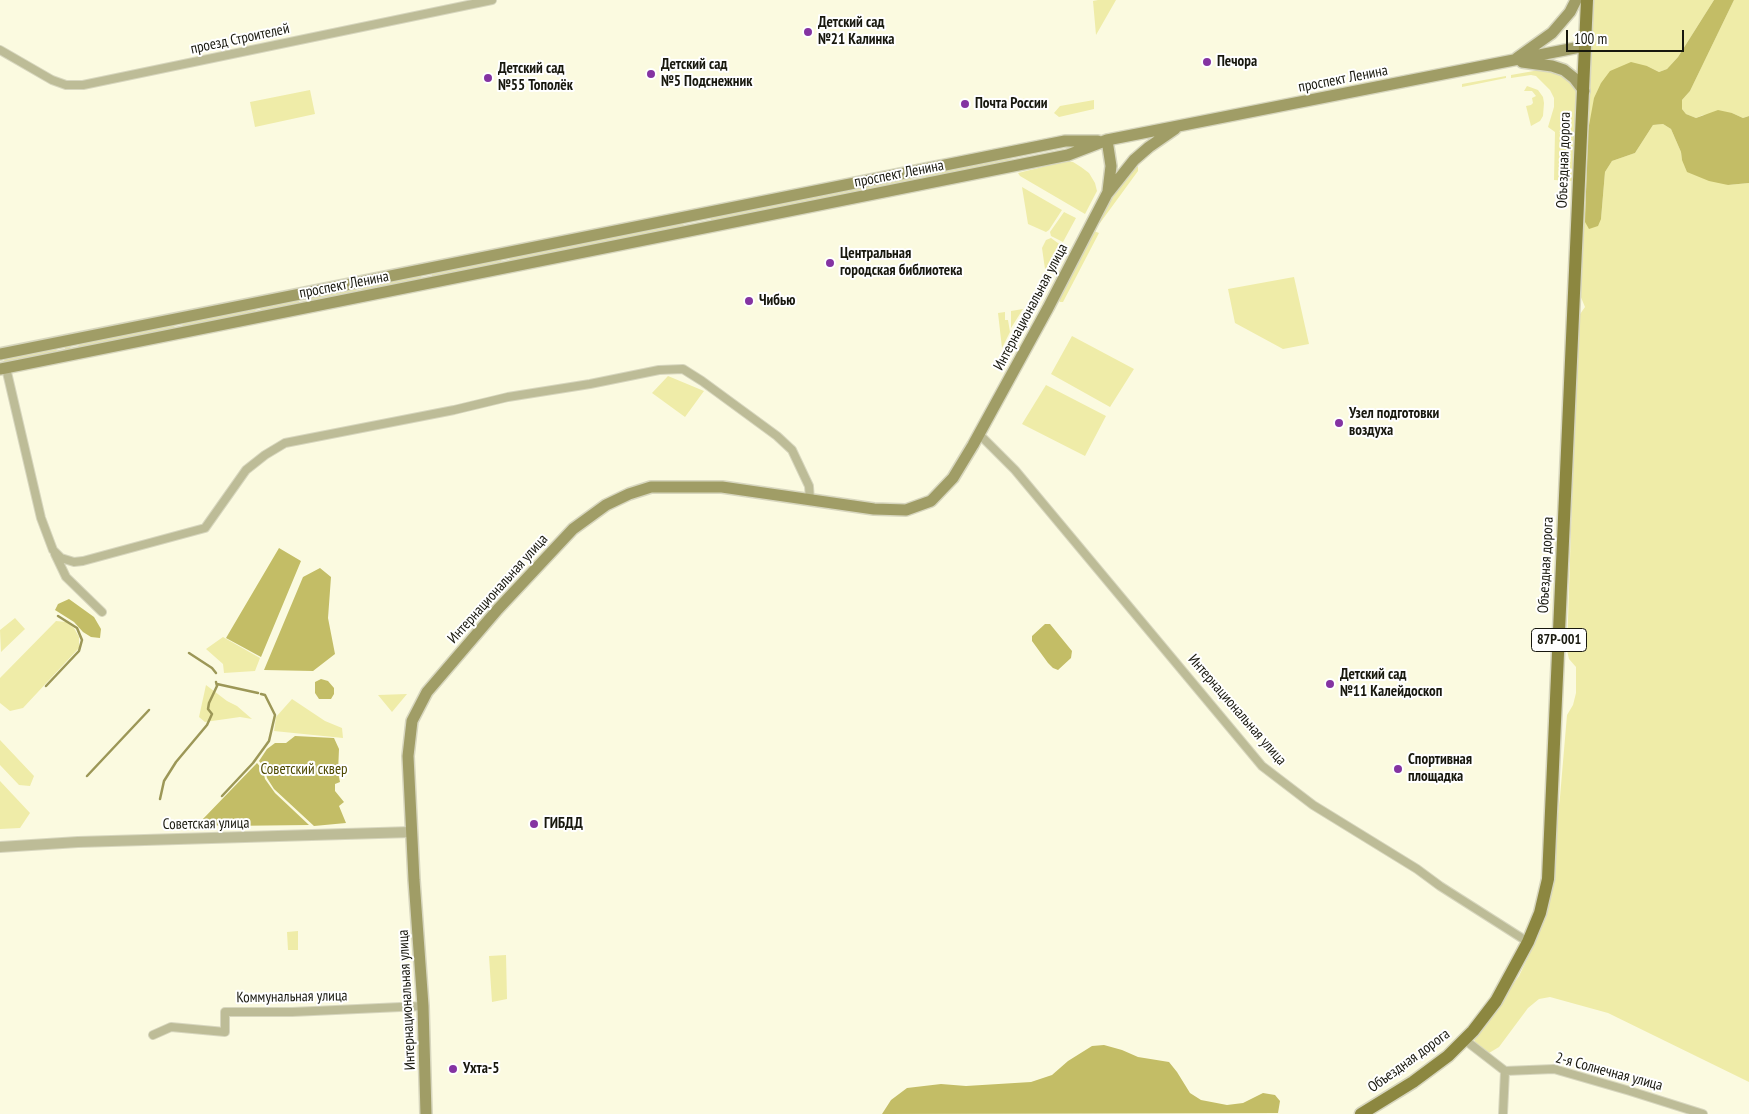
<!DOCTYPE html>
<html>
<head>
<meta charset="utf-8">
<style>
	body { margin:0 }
	#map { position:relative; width:1749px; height:1114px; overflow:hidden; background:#fbfae0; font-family:"PT Sans Narrow",sans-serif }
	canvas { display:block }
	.scale { position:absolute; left:1566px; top:30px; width:118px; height:22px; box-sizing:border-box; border:2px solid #18180e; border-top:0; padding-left:6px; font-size:15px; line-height:18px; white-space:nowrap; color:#18180e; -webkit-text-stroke:4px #fff; paint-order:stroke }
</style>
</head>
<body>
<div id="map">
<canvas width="1749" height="1114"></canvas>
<div class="scale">100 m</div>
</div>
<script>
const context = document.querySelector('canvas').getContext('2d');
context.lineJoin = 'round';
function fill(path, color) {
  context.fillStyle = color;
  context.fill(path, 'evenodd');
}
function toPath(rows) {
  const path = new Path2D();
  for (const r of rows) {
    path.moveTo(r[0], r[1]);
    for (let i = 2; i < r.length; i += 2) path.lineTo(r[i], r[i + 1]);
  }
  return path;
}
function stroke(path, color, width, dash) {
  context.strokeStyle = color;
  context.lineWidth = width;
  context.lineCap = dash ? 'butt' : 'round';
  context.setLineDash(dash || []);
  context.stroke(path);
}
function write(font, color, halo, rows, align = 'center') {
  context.font = font + ' "PT Sans Narrow",sans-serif';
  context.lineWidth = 4;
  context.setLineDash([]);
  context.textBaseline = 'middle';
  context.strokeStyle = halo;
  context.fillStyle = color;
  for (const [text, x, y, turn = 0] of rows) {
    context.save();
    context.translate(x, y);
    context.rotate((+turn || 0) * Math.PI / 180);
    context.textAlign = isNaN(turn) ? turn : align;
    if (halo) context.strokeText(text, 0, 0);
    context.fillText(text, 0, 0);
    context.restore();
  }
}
const green = toPath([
	[1098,0,1116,0,1096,35,1093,1],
	[1591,0,1714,0,1678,57,1667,69,1659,72,1647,66,1601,83,1601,219,1605,172,1612,161,1635,153,1653,125,1663,124,1671,129,1681,152,1682,160,1728,185,1749,183,1749,1082,1608,1013,1550,997,1539,999,1528,1008,1499,1047,1489,1053,1482,1050,1475,1043,1474,1038,1519,976,1537,938,1551,873,1560,797,1567,715,1573,705,1576,693,1576,667,1569,659,1567,650,1578,317,1585,307,1580,295],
	[1734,0,1749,0,1749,116,1743,118,1732,113,1703,115,1696,118,1686,114,1682,109,1682,100,1690,91],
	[1545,69,1563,73,1576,85,1579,97,1573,151,1573,181,1554,180,1555,132,1548,127,1554,107,1554,98,1550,90,1536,76,1531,75,1511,78,1511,75],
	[1506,76,1506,78,1462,87,1462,84],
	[1527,86,1538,90,1543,97,1544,103,1543,116,1540,121,1531,126,1526,106,1531,105,1533,103,1532,98,1536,96,1532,91,1524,91],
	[310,90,315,114,255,127,250,102],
	[1094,100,1094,109,1059,117,1054,113,1060,106],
	[1010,157,1011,162,923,179,922,175],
	[1067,161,1073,162,1081,167,1089,173,1095,183,1097,191,1085,214,1020,176,1018,173],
	[1136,166,1138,167,1138,171,1100,223,1100,218,1117,191],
	[911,177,912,182,712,223,711,220,711,217],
	[1022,187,1062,210,1049,230,1046,232,1028,224],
	[1064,212,1076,218,1063,242,1051,236,1050,232],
	[683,224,685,226,684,228,510,262,509,258],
	[1094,231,1099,233,1063,302,1060,302,1058,299],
	[1051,238,1062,246,1046,276,1042,248,1046,240],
	[501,260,502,264,432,278,432,273],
	[421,276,422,281,362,293,361,288],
	[1294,277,1309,344,1283,349,1235,323,1228,289],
	[356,288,357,293,308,303,307,298],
	[299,300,299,305,261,312,260,307],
	[255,308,256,313,183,327,182,323],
	[1023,309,1011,328,1011,311],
	[1005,312,1005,320,1008,320,1010,332,1002,348,998,313],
	[174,324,175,329,79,349,78,343],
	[1072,336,1134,369,1110,407,1051,374],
	[70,345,71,350,5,364,4,359,56,348,57,352,65,350,65,346],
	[668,376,704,391,685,417,652,393],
	[1046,385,1106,416,1085,456,1022,424],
	[15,618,25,629,1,652,0,630],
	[56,621,66,622,74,628,79,637,79,648,23,708,10,711,0,703,0,678],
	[223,637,260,658,255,671,224,673,223,664,206,649],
	[206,685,227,701,237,706,252,719,240,717,205,722,199,717],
	[407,694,392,712,378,695],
	[292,699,325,721,342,728,343,738,274,731,276,717],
	[0,740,34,776,30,786,19,785,0,765],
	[0,781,30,813,20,828,0,829],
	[298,931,298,950,288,950,287,932],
	[506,955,507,999,492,1002,489,956]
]);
const forest = toPath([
	[1714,0,1734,0,1690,91,1682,100,1682,109,1686,114,1696,118,1718,110,1732,113,1743,118,1749,116,1749,183,1728,185,1709,181,1687,172,1682,160,1681,152,1671,129,1663,124,1653,125,1635,153,1612,161,1605,172,1601,219,1598,226,1589,229,1585,222,1588,131,1594,98,1601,83,1610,71,1631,62,1647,66,1659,72,1667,69,1678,57],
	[279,548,301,561,261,657,226,638],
	[320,568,331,577,328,618,335,654,313,671,264,670,303,577],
	[69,599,94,617,101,629,100,638,91,637,83,632,74,622,55,610,58,604],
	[1045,624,1050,624,1072,651,1071,658,1058,670,1053,668,1048,663,1032,641,1032,636],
	[321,679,328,681,334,688,334,694,331,699,319,699,315,693,315,682],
	[295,736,334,738,339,749,338,772,340,782,335,784,335,791,344,802,339,806,346,823,314,826,274,789,267,778,265,768,259,761,267,749,275,743,286,743],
	[257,763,263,770,265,779,275,793,309,825,225,826,210,825,201,821],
	[1104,1045,1122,1050,1138,1057,1169,1062,1177,1072,1190,1093,1201,1100,1227,1105,1243,1103,1263,1093,1275,1095,1280,1101,1278,1113,882,1114,891,1100,907,1088,941,1084,966,1086,1031,1082,1052,1075,1068,1061,1092,1046]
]);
const stream = toPath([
	[189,653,212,668,216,673],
	[217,684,258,693],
	[46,686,79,651,82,640,77,628,58,616],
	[87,776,149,710],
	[222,796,253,763,269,741,275,715,265,695,261,694],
	[160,799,164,781,176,762,207,725,212,714,208,709,209,703,217,686,216,682]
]);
const minor = toPath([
	[0,50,52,80,66,85,83,85,492,0],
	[6,368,41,518,53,550,61,558,74,562,83,561,205,528,246,470,265,455,285,443,454,410,508,397,590,384,659,370,683,369,702,381,777,436,792,450,809,486,810,500],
	[979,434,1015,470,1262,766,1313,805,1417,869,1440,886,1528,942],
	[55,554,66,577,102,612],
	[153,1035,171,1027,225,1032,225,1012,292,1012,423,1006],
	[1465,1040,1505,1071,1503,1114],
	[1505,1071,1554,1069,1630,1091,1703,1114]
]);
const tertiary = toPath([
	[0,847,78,842,412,832]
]);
const secondary = toPath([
	[1517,58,1552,33,1570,12,1576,0],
	[1522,62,1552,66,1564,70,1574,78,1584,91],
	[1107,140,1111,166,1108,191],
	[0,354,1065,141,1098,141],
	[0,369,1068,155,1107,140,1585,46],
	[426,1114,423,1006,414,880,408,756,412,721,427,692,498,609,573,529,606,505,629,494,651,487,722,487,874,509,906,510,931,501,953,478,973,445,1048,308,1107,194,1134,160,1149,147,1175,129]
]);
const primary = toPath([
	[1361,1114,1413,1082,1448,1056,1473,1031,1496,1001,1528,942,1540,913,1548,879,1587,0]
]);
const markers = [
	[808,32,5,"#8433a2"],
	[1207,62,5,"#8433a2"],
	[651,74,5,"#8433a2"],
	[488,78,5,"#8433a2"],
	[965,104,5,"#8433a2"],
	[830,263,5,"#8433a2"],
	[749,301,5,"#8433a2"],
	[1339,423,5,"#8433a2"],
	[1330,684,5,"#8433a2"],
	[1398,769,5,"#8433a2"],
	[534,824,5,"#8433a2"],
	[453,1069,5,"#8433a2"]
];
const shields = [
	[1559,640,55]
];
const shieldNames = [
	["87Р-001",1559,640]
];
const poiNames = [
	["Детский сад",818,23],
	["№21 Калинка",818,40],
	["Печора",1217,62],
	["Детский сад",661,65],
	["№5 Подснежник",661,82],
	["Детский сад",498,69],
	["№55 Тополёк",498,86],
	["Почта России",975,104],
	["Центральная",840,254],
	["городская библиотека",840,271],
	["Чибью",759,301],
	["Узел подготовки",1349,414],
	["воздуха",1349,431],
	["Детский сад",1340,675],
	["№11 Калейдоскоп",1340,692],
	["Спортивная",1408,760],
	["площадка",1408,777],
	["ГИБДД",544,824],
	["Ухта-5",463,1069]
];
const streetNames = [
	["проезд Строителей",240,39,-12],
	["проспект Ленина",1343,79,-11],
	["Объездная дорога",1564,160,-88],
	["проспект Ленина",899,174,-11],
	["проспект Ленина",344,285,-11],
	["Интернациональная улица",1031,307,-62],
	["Объездная дорога",1546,565,-87],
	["Интернациональная улица",498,589,-48],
	["Интернациональная улица",1237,710,49],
	["Советская улица",206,824,-1],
	["Коммунальная улица",292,997,-1],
	["Интернациональная улица",407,1000,-93],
	["Объездная дорога",1409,1061,-36],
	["2-я Солнечная улица",1609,1072,15]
];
const parkNames = [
	["Советский сквер",304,770]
];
fill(green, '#efeca8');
fill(forest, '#c3bd66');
stroke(stream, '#9c9757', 2.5);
stroke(minor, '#d7d6be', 10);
stroke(tertiary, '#d7d6be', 12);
stroke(secondary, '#d7d6be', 14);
stroke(primary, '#d7d6be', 15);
stroke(minor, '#bdbc97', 8);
stroke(tertiary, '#bdbc97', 10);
stroke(secondary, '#a09d66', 11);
stroke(primary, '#8c8740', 12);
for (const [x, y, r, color] of markers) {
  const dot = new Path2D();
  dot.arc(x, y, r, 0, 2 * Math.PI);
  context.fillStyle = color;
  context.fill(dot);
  stroke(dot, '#fff', 2);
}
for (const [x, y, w] of shields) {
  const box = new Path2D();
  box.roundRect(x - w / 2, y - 11.5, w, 23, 4);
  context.fillStyle = '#fff';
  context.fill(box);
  stroke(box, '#18180e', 1);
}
write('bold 14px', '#18180e', null, shieldNames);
write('bold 15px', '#18180e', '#fff', poiNames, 'left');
write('15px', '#18180e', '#fff', streetNames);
write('15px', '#4f4a02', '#fff', parkNames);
</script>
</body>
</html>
